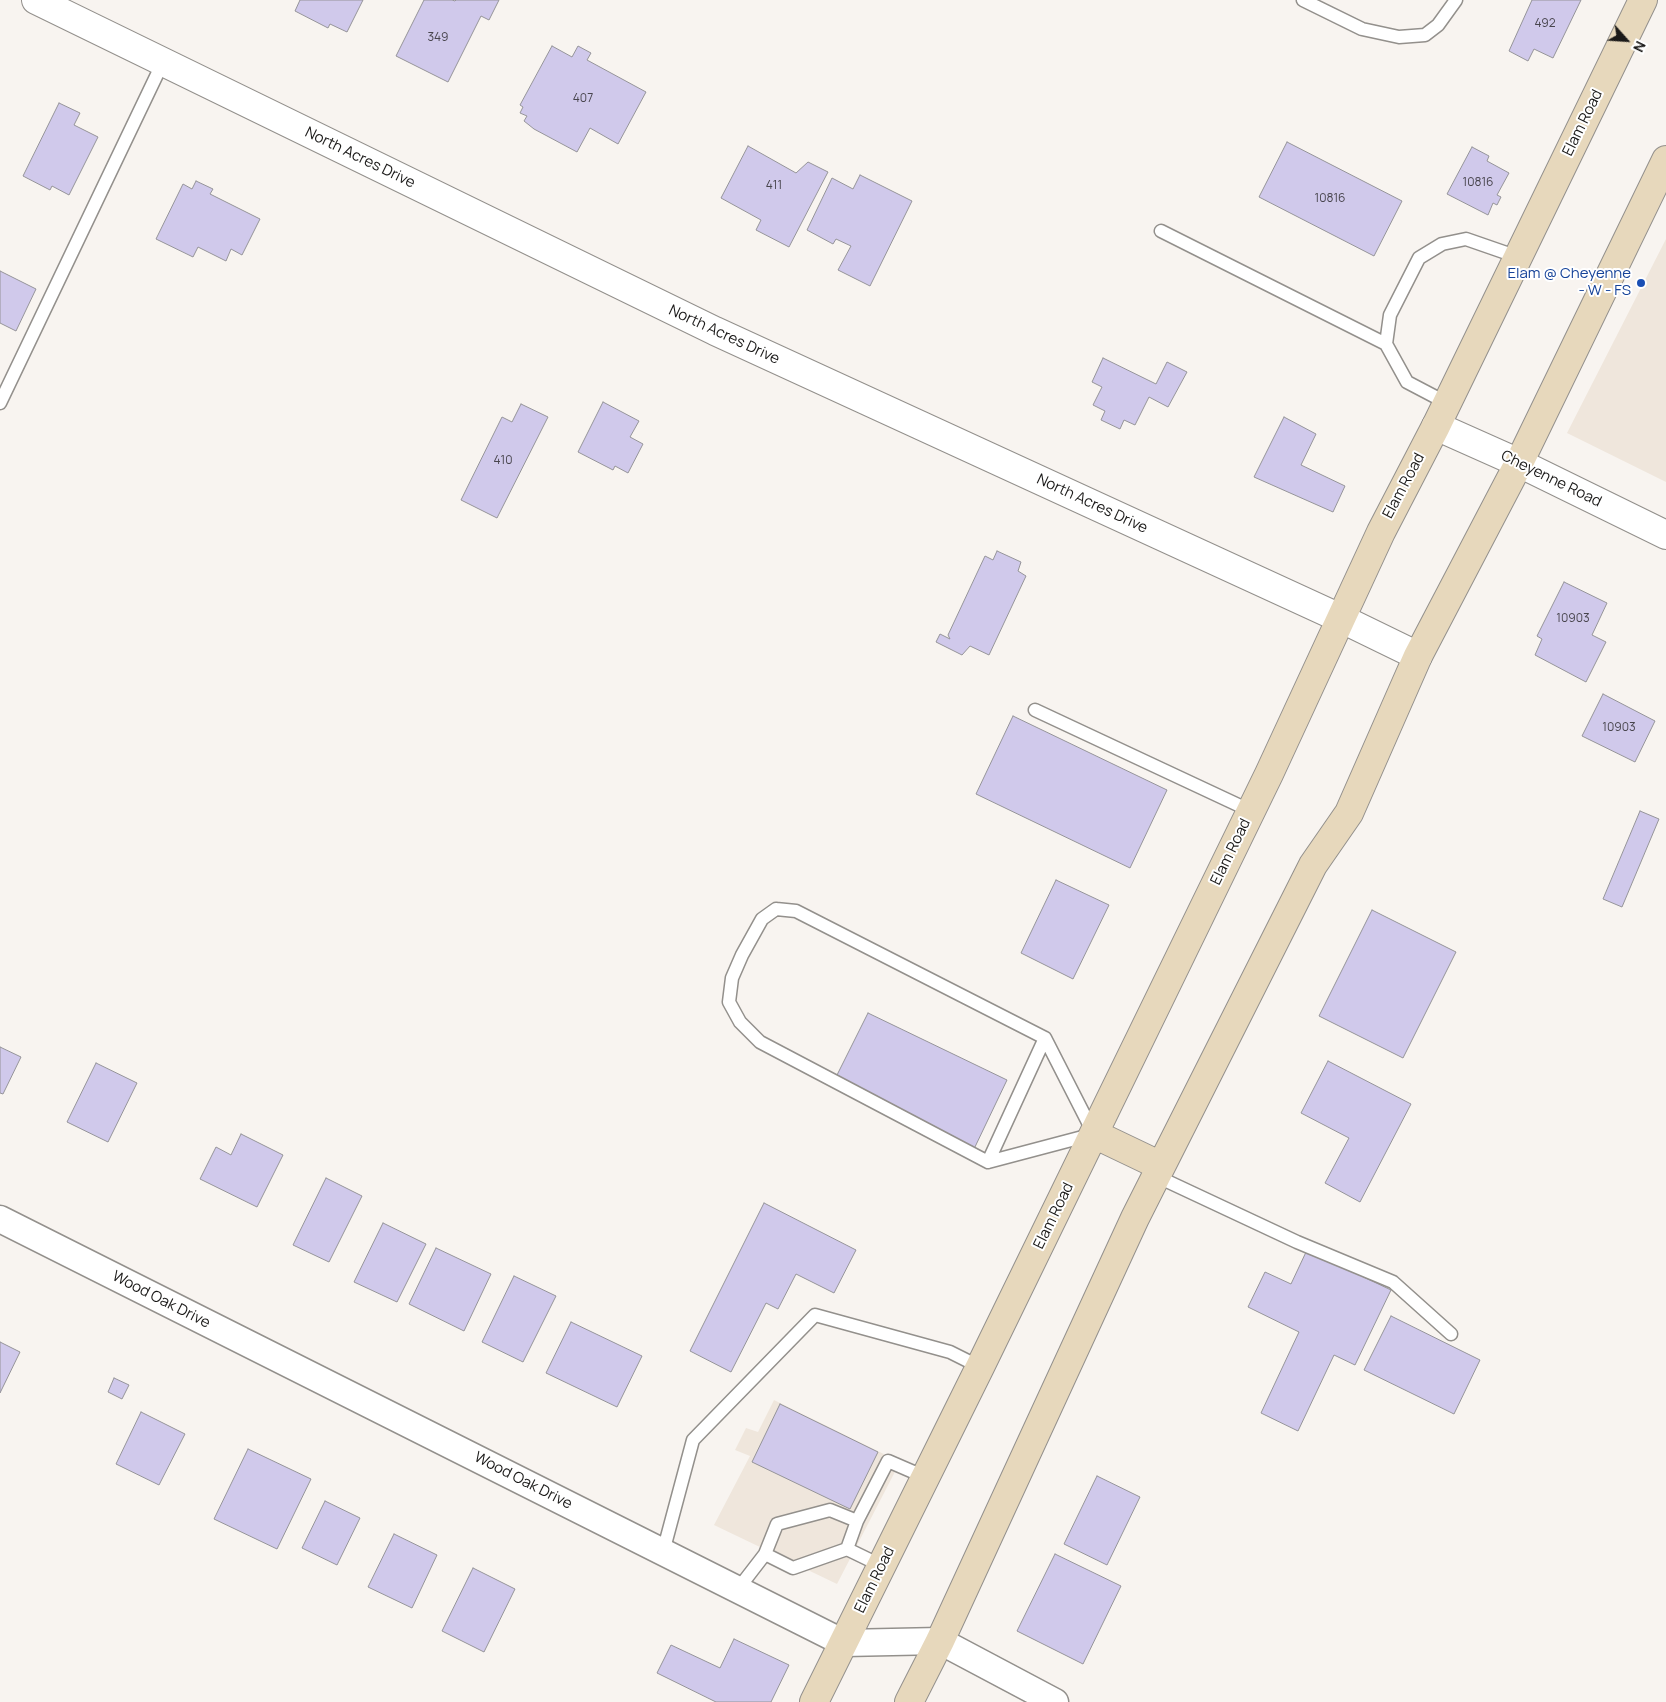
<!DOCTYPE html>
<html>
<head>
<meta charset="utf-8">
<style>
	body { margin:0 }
	#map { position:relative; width:1666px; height:1702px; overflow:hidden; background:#f8f4f0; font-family:Manrope,sans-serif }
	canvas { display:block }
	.north { position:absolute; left:1601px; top:15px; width:50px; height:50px; -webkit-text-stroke:4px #fff; paint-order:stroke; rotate:116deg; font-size:14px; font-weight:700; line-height:20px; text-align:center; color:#1a1918 }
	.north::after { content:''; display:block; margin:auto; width:18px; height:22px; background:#1a1918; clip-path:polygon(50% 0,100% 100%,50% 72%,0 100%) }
</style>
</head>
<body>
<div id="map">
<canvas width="1666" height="1702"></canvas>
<div class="north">N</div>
</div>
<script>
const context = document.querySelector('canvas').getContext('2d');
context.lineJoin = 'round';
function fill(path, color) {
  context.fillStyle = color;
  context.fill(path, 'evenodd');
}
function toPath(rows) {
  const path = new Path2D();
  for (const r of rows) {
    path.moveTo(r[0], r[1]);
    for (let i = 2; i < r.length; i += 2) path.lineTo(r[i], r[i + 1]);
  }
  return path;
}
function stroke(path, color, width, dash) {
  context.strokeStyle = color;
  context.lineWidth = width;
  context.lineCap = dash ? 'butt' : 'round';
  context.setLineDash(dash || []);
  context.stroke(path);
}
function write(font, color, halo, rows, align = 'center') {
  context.font = font + ' Manrope,sans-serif';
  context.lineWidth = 4;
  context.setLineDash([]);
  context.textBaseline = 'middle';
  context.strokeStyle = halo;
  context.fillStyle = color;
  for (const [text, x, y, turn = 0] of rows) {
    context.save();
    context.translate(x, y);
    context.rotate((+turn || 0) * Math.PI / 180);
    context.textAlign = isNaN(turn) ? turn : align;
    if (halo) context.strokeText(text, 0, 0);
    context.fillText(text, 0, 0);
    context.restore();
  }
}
const built = toPath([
	[1666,239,1666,482,1567,433],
	[774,1400,900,1462,837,1584,714,1525,750,1456,735,1450,746,1428,758,1432]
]);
const building = toPath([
	[300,0,363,0,347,32,330,24,328,28,295,11,300,0],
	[424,0,452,0,455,1,456,0,499,0,489,20,481,16,448,82,396,56,424,0],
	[1532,0,1581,0,1553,58,1534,49,1528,61,1509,51,1532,0],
	[552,46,572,57,578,46,591,53,587,60,646,92,618,144,590,128,577,152,534,129,524,121,527,116,520,113,523,107,520,105,552,46],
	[59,103,80,113,74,125,98,137,69,195,52,186,50,190,23,176,59,103],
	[1287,142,1402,201,1374,256,1259,197,1287,142],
	[748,146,796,173,808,162,828,172,789,247,756,230,761,220,721,198,748,146],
	[1472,147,1489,156,1487,161,1509,173,1497,195,1501,197,1497,205,1493,203,1488,215,1447,194,1472,147],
	[860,175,912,201,870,286,838,270,851,246,836,239,833,244,807,230,832,178,853,189,860,175],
	[196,181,213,189,210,194,260,219,242,255,231,249,226,261,198,247,193,257,156,239,183,184,192,189,196,181],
	[0,271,36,289,16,331,0,323,0,271],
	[1103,358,1156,384,1167,362,1187,372,1168,407,1149,397,1135,425,1124,420,1120,429,1101,420,1105,411,1093,405,1102,387,1092,382,1103,358],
	[603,402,639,421,630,437,643,444,628,473,615,466,613,470,578,452,603,402],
	[521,404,548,417,497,518,461,500,502,417,512,422,521,404],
	[1284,417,1316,434,1301,465,1345,486,1333,512,1254,477,1284,417],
	[997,551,1021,562,1018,571,1026,576,989,655,970,646,962,655,936,642,940,634,950,639,948,635,985,556,993,560,997,551],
	[1564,582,1607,603,1592,635,1606,642,1586,682,1535,655,1542,639,1537,636,1564,582],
	[1603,694,1655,721,1635,762,1582,736,1603,694],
	[1013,716,1167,790,1130,868,976,794,1013,716],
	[1640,811,1659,819,1622,907,1603,899,1640,811],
	[1056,880,1109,905,1073,979,1021,953,1056,880],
	[1372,910,1456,952,1403,1058,1319,1016,1372,910],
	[868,1013,1007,1080,974,1149,834,1081,868,1013],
	[0,1047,21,1057,3,1094,0,1093,0,1047],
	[1328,1061,1411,1104,1360,1202,1325,1183,1349,1138,1301,1113,1328,1061],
	[96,1063,137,1083,108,1142,67,1122,96,1063],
	[241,1134,283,1155,257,1207,200,1179,216,1147,231,1155,241,1134],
	[326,1178,362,1196,329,1262,293,1245,326,1178],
	[764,1203,856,1250,834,1293,796,1274,778,1309,766,1303,731,1372,690,1351,764,1203],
	[383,1223,426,1244,397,1302,354,1282,383,1223],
	[436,1248,491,1274,464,1331,409,1304,436,1248],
	[1307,1250,1391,1290,1355,1365,1334,1355,1298,1431,1261,1413,1299,1332,1248,1307,1265,1272,1291,1284,1307,1250],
	[514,1276,556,1296,523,1362,482,1342,514,1276],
	[1391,1316,1480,1360,1454,1414,1364,1370,1391,1316],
	[571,1322,642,1356,617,1407,546,1373,571,1322],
	[0,1342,20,1352,0,1393,0,1342],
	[114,1378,129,1385,122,1399,108,1392,114,1378],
	[780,1404,878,1452,850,1509,752,1462,780,1404],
	[141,1412,185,1434,159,1485,116,1464,141,1412],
	[248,1449,311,1479,277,1549,214,1519,248,1449],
	[1097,1476,1140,1497,1107,1565,1064,1544,1097,1476],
	[325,1501,360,1518,337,1565,302,1548,325,1501],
	[394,1534,437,1555,412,1608,368,1587,394,1534],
	[1055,1554,1121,1586,1083,1664,1017,1631,1055,1554],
	[473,1568,515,1589,484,1652,442,1631,473,1568],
	[734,1639,789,1665,771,1702,716,1702,657,1673,671,1645,720,1668,734,1639]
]);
const service = toPath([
	[1303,0,1362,29,1399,37,1425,35,1438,25,1456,0],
	[1161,231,1386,344],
	[0,403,163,62],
	[1447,403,1407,382,1386,344,1390,315,1419,258,1442,244,1466,239,1518,257],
	[1035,710,1251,811],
	[776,909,796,911,1045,1038,1094,1134,988,1162,760,1042,740,1022,729,1002,732,978,742,955,762,919,776,909],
	[988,1162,1045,1038],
	[1156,1176,1297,1242,1393,1282,1451,1334],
	[663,1552,693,1440,815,1315,950,1352,980,1367],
	[765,1554,777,1524,830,1510,857,1521],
	[882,1566,847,1549,857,1521,888,1461,925,1477],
	[738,1589,765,1554,793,1568,847,1549]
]);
const minor = toPath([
	[0,1219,844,1643,940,1641,1055,1702]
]);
const tertiary = toPath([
	[36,0,715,331,1342,619,1418,656],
	[1436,426,1519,463,1666,535]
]);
const secondary = toPath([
	[1094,1134,1161,1166],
	[814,1702,980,1367,1269,774,1381,532,1436,426,1643,0],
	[909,1702,940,1641,1135,1218,1313,865,1349,813,1418,656,1519,463,1666,160]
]);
const markers = [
	[1641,283,5,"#1a4fb4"]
];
const numberNames = [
	["492",1545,24],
	["349",438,38],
	["407",583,99],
	["10816",1478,183],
	["411",774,186],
	["10816",1330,199],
	["410",503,461],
	["10903",1573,619],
	["10903",1619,728]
];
const streetNames = [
	["Elam Road",1583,123,-64],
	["North Acres Drive",360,158,26],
	["North Acres Drive",724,335,25],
	["Cheyenne Road",1551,479,26],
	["Elam Road",1404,486,-62],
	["North Acres Drive",1092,504,25],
	["Elam Road",1231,852,-64],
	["Elam Road",1054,1216,-64],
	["Wood Oak Drive",161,1300,27],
	["Wood Oak Drive",523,1481,27],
	["Elam Road",875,1580,-64]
];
const transitNames = [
	["Elam @ Cheyenne",1631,274],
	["- W - FS",1631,291]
];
fill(built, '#efe6dc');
fill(building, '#d0c9eb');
stroke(building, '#959499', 1);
stroke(service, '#93908c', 15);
stroke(minor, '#93908c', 29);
stroke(tertiary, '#93908c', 30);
stroke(secondary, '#93908c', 30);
stroke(service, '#fff', 12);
stroke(minor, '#fff', 26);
stroke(tertiary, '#fff', 28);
stroke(secondary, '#e7d8bc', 28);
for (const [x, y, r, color] of markers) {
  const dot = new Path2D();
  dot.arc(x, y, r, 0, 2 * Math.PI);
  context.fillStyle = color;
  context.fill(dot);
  stroke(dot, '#fff', 2);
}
write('12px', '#48454d', null, numberNames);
write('15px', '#1a1918', '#fff', streetNames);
write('15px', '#164399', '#fff', transitNames, 'right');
</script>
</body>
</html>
